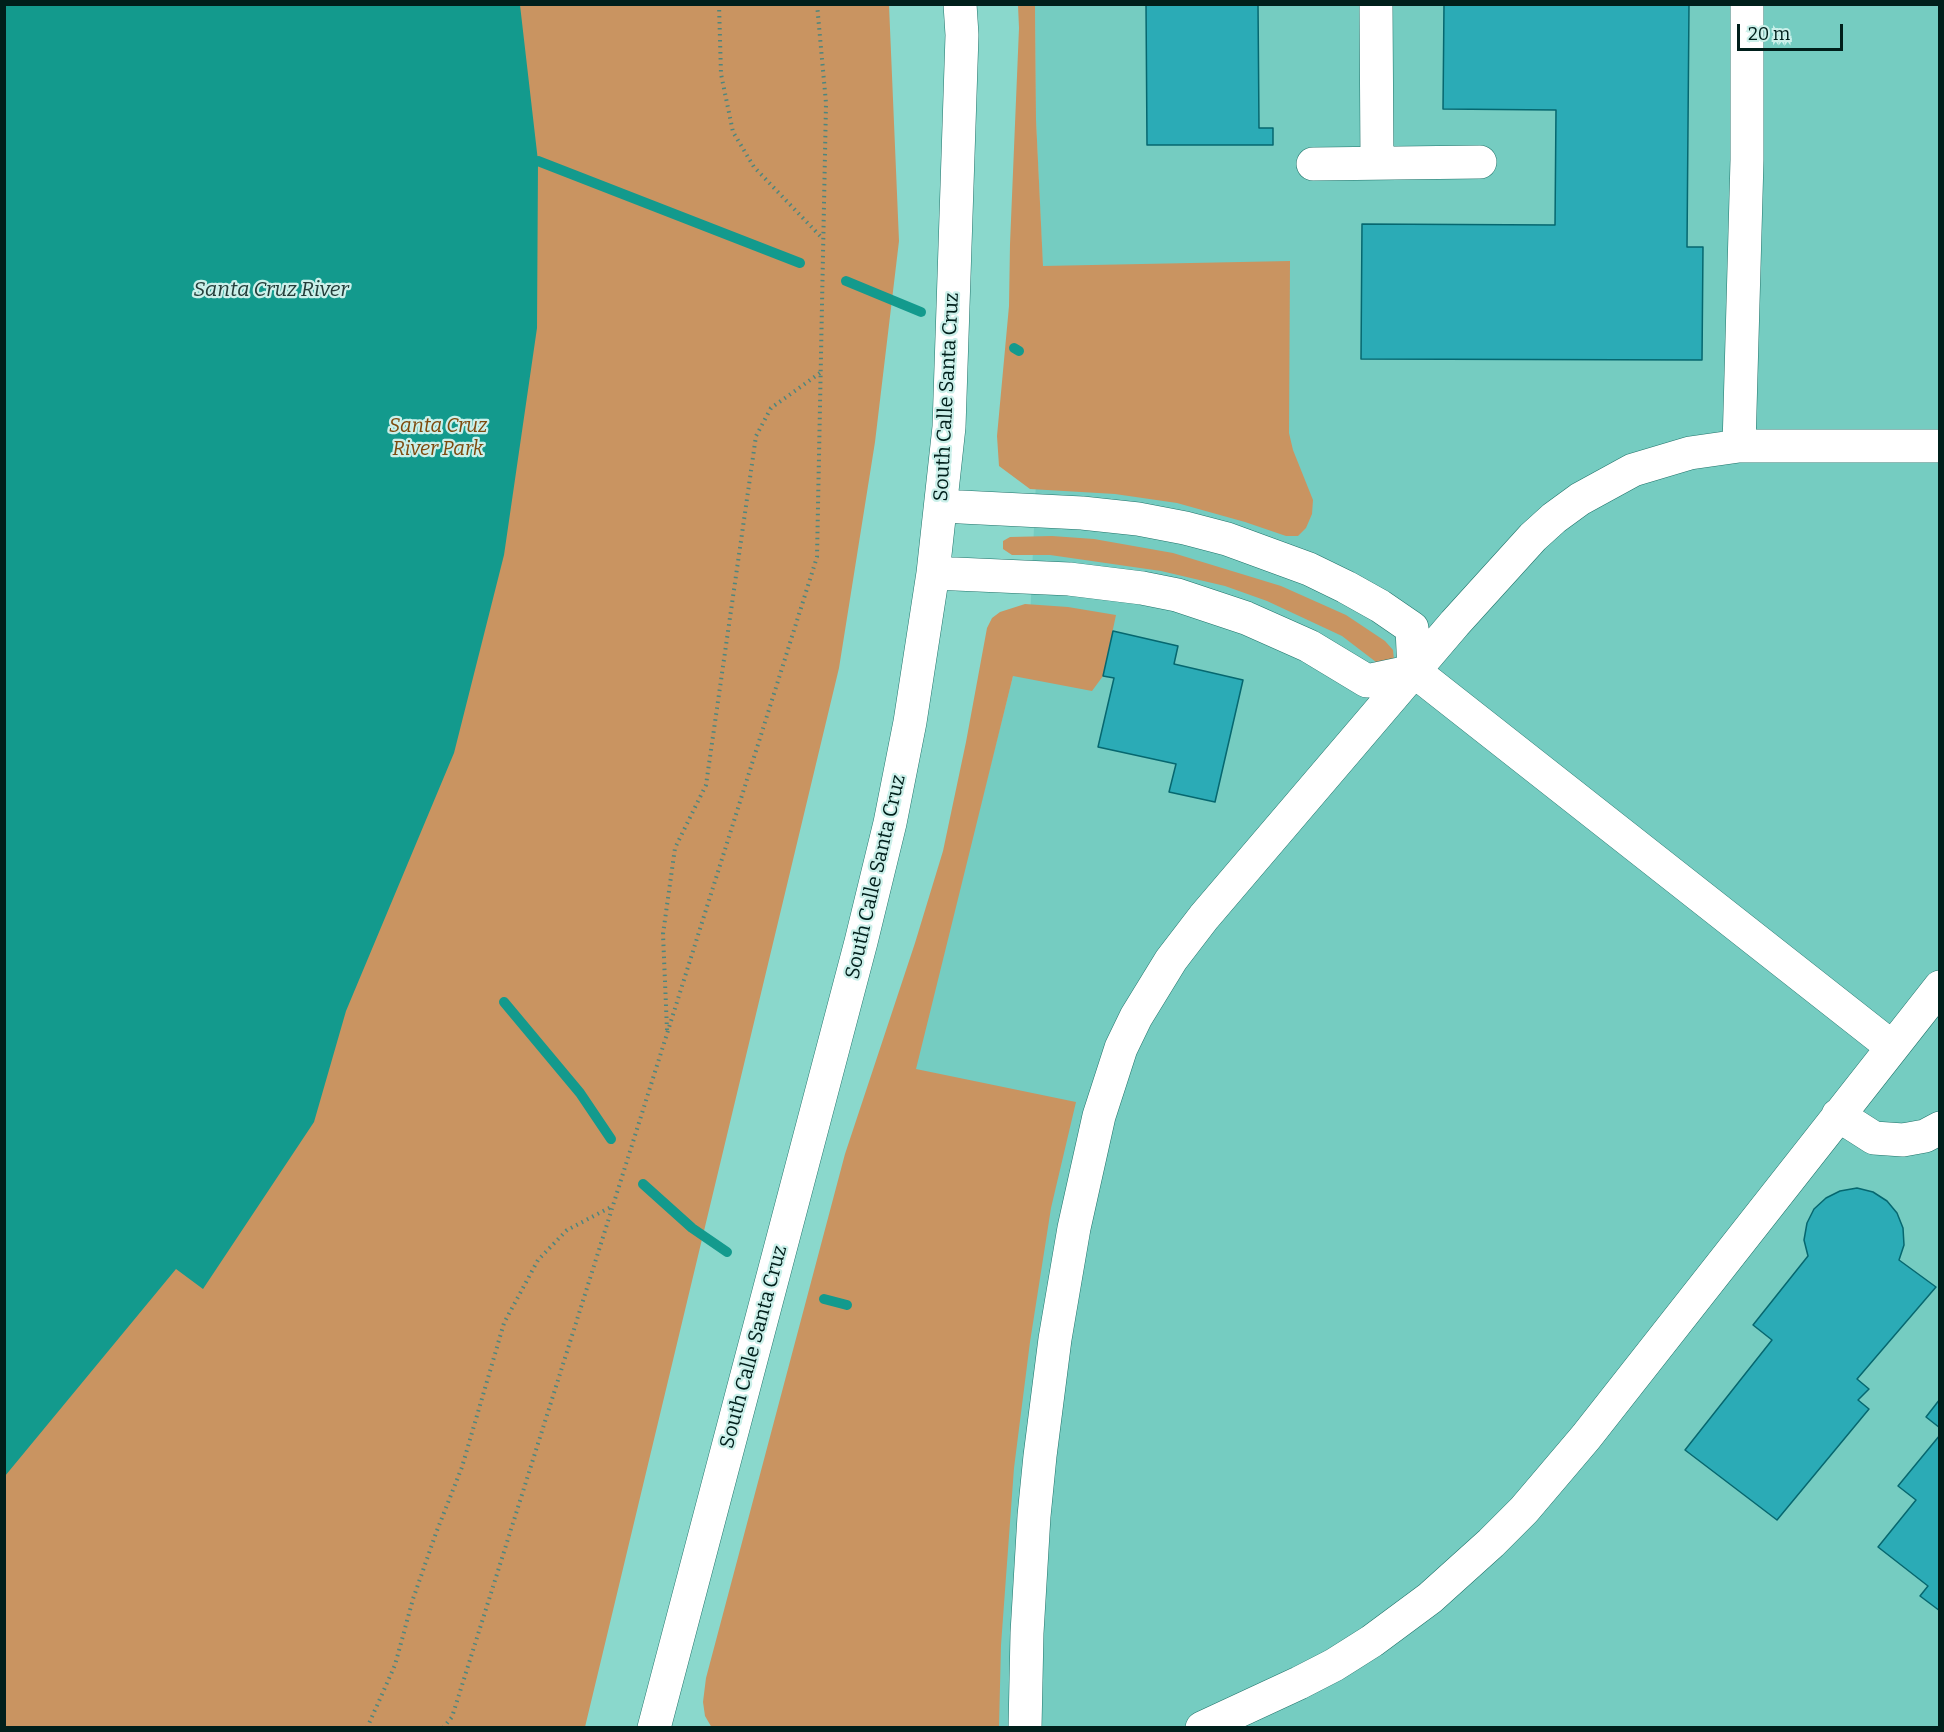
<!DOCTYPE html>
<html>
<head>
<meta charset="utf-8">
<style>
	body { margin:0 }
	#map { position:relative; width:1944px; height:1732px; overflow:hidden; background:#8ad8cc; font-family:Bitter,serif }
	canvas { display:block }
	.frame { position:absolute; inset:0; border:6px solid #001f1b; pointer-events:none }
	.scale { position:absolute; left:1737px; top:24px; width:106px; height:27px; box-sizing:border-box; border:3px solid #001f1b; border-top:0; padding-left:8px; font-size:18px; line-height:21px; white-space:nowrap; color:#001f1b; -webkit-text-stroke:4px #cbf0ea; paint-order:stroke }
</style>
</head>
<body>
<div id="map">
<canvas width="1944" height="1732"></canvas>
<div class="frame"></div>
<div class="scale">20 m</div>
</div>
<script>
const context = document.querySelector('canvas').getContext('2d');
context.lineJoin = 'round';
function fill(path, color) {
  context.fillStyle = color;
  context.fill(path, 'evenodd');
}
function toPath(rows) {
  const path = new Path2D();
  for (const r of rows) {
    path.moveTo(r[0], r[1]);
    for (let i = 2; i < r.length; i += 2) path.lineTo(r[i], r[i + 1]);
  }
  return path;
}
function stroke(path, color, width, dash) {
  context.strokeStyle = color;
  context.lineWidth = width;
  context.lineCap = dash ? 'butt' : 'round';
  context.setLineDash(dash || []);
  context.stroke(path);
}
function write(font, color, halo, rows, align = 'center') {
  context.font = font + ' Bitter,serif';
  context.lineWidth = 4.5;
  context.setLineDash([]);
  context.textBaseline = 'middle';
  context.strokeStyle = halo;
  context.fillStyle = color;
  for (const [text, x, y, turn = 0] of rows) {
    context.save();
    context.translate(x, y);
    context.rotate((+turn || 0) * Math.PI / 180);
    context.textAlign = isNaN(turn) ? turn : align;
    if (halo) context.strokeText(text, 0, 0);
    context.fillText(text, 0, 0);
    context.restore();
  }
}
const built = toPath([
	[1035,5,1939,5,1939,1727,749,1728,1013,676,1030,620,1044,294,1036,119]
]);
const green = toPath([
	[5,5,889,5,899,241,875,442,839,668,585,1727,5,1728],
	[1018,5,1035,5,1036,119,1043,266,1290,261,1289,433,1293,450,1313,500,1312,514,1306,528,1298,536,1286,536,1245,522,1177,503,1115,494,1030,489,999,466,997,436,1009,306,1010,244,1019,28],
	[1052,536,1094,539,1173,553,1281,586,1346,615,1385,641,1393,650,1394,660,1388,664,1376,662,1342,636,1267,601,1225,586,1161,571,1050,555,1012,555,1003,549,1003,541,1010,537],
	[1025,604,1068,607,1116,615,1103,676,1092,691,1013,676,916,1069,1076,1102,1051,1208,1030,1342,1014,1468,1001,1645,999,1727,712,1728,705,1716,703,1702,706,1678,845,1154,915,943,943,851,966,742,987,628,992,618,1000,612]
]);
const water = toPath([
	[5,4,520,5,538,161,537,328,504,555,454,753,346,1011,314,1122,203,1289,176,1269,5,1476]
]);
const stream = toPath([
	[538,161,800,263],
	[846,281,921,312],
	[1014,348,1019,351],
	[504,1002,580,1093,611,1139],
	[643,1184,692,1228,727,1252],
	[824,1299,847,1305]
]);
const building = toPath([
	[1146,4,1258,4,1259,128,1273,128,1273,145,1147,145,1146,4],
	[1444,4,1689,4,1687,247,1703,247,1702,360,1361,359,1362,224,1555,225,1556,110,1443,109,1444,4],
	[1113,631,1178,646,1174,664,1243,680,1215,802,1169,792,1176,764,1098,747,1114,678,1103,676,1113,631],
	[1857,1188,1873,1192,1887,1201,1897,1213,1903,1228,1904,1245,1899,1260,1936,1287,1857,1379,1869,1389,1858,1400,1869,1409,1777,1520,1685,1450,1772,1340,1753,1325,1808,1256,1804,1240,1807,1223,1814,1209,1826,1198,1840,1191,1857,1188],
	[1940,1399,1940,1428,1926,1417,1940,1399],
	[1940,1435,1940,1611,1920,1596,1928,1586,1878,1547,1916,1500,1898,1486,1940,1435]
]);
const path = toPath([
	[719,4,721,74,733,132,754,167,823,239],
	[667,1030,663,934,675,848,706,785,756,436,771,408,820,373],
	[367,1728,395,1665,413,1599,436,1533,462,1467,504,1323,538,1260,567,1230,613,1206],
	[443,1728,452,1717,817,557,826,103,817,4]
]);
const minor = toPath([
	[1376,4,1377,163],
	[1747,4,1747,160,1739,446,1940,446],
	[1313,164,1480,162],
	[941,506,1082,513,1138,519,1185,528,1227,539,1309,569,1346,587,1380,606,1412,628,1414,671,1892,1047],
	[933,573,1069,579,1142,588,1177,595,1246,618,1309,646,1367,681,1414,671],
	[1838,1115,1874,1138,1903,1140,1925,1136,1940,1128],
	[654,1728,861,942,890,823,910,722,933,573,949,427,962,35,960,4],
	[1025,1728,1027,1633,1034,1516,1040,1456,1055,1339,1074,1228,1099,1116,1121,1048,1136,1017,1171,960,1204,917,1455,623,1533,537,1554,518,1580,499,1633,470,1690,453,1739,446],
	[1202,1728,1299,1683,1334,1665,1372,1641,1430,1598,1491,1543,1524,1510,1586,1437,1940,987]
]);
const streetNames = [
	["South Calle Santa Cruz",947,397,-87],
	["South Calle Santa Cruz",876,877,-77],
	["South Calle Santa Cruz",754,1347,-75]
];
const parkNames = [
	["Santa Cruz",438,426],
	["River Park",438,449]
];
const waterNames = [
	["Santa Cruz River",271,290]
];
fill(built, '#75ccc1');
fill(green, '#c99461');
fill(water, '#139a8d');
stroke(stream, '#139a8d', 10);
fill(building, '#2babb6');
stroke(building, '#06676f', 1.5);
stroke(minor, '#20736a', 34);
stroke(path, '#4d867e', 4, [1.5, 4.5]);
stroke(minor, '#fff', 33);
write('20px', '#001f1b', '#cbf0ea', streetNames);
write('italic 20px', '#7d4a0d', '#cbf0ea', parkNames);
write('italic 21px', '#233d39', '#cbf0ea', waterNames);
</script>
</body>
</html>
